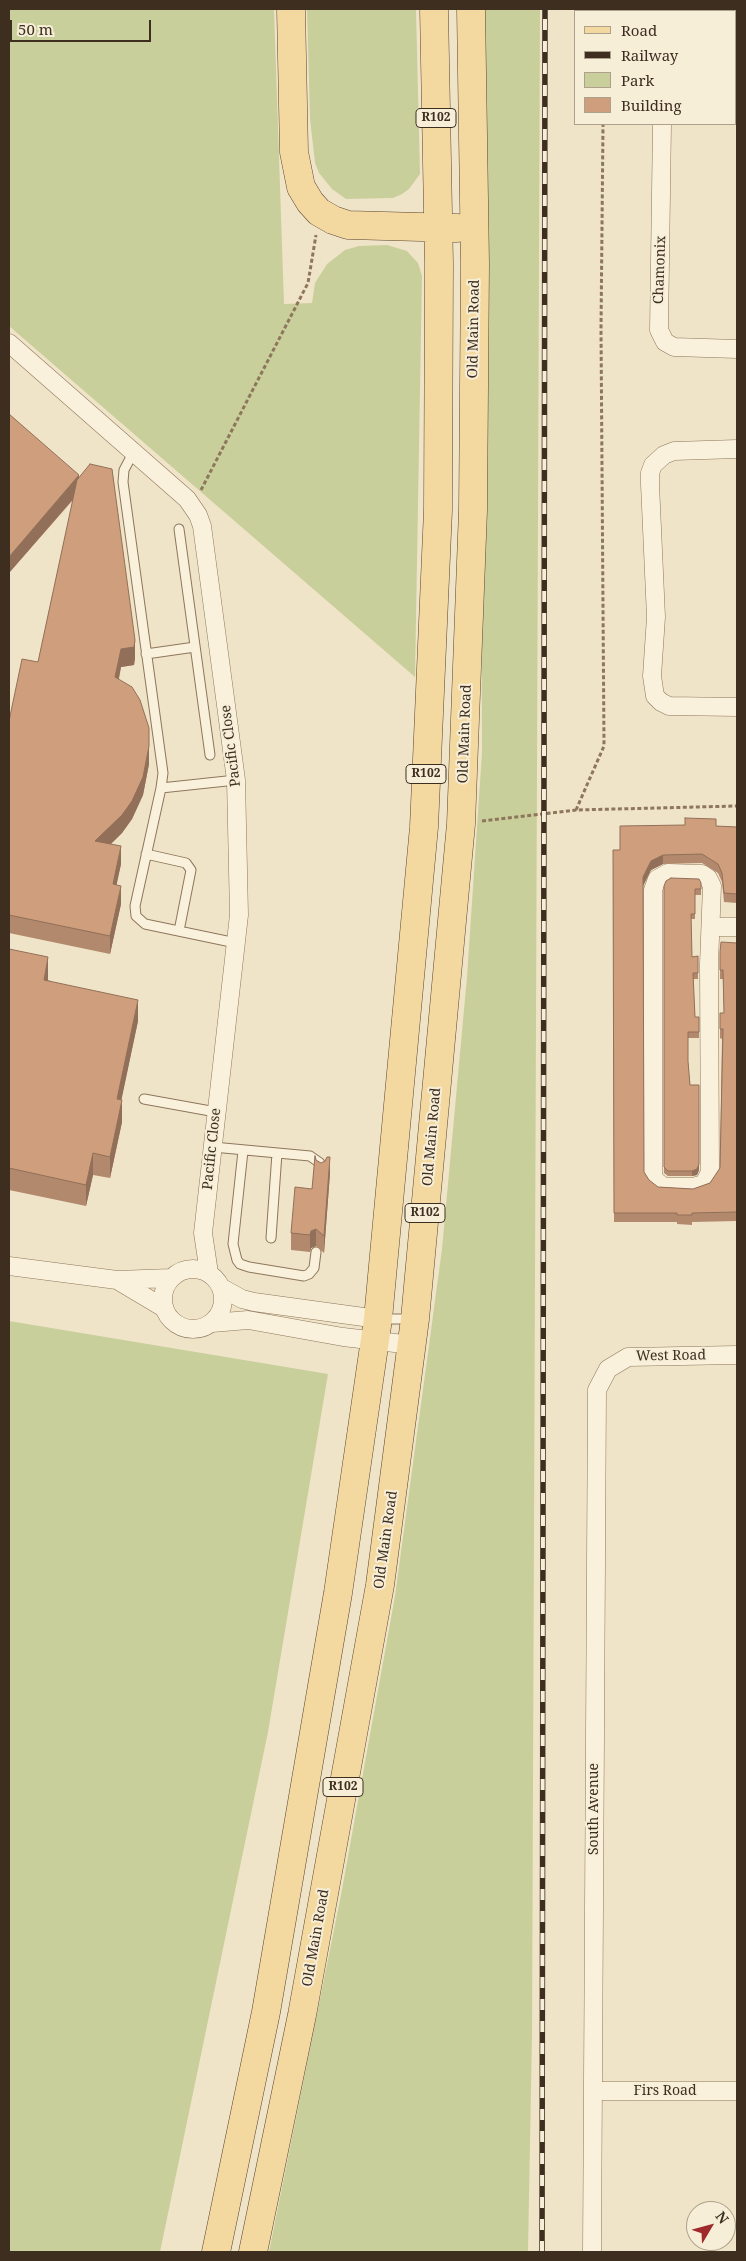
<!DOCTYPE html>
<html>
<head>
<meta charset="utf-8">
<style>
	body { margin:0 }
	#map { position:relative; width:746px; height:2261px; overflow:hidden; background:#f0e4c8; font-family:"Noto Serif",serif }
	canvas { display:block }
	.frame { position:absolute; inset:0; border:10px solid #3d2e20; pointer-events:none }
	.legend { position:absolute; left:574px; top:10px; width:162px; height:115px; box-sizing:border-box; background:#f7eed8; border:1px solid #ada18e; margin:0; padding:6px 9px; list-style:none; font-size:15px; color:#3d2e20 }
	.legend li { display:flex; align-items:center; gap:10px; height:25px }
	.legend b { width:25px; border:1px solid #ada18e }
	.north { position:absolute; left:686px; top:2201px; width:50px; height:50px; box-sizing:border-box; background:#f7eed8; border:1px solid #ada18e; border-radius:50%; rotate:53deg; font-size:14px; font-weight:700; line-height:20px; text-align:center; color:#3d2e20 }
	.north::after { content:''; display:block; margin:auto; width:18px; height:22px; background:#9e2a2b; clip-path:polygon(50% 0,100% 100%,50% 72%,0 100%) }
	.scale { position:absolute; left:10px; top:20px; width:141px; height:22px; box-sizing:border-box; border:2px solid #3d2e20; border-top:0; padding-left:6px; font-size:15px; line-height:18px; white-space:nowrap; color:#3d2e20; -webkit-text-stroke:4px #f7eed8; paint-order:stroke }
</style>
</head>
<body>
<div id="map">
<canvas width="746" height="2261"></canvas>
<div class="frame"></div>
<ul class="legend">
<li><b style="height:6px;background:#f3d9a0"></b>Road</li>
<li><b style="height:6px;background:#3d2e20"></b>Railway</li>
<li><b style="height:14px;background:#c9cf9b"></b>Park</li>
<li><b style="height:14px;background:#cf9f7d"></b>Building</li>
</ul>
<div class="north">N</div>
<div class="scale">50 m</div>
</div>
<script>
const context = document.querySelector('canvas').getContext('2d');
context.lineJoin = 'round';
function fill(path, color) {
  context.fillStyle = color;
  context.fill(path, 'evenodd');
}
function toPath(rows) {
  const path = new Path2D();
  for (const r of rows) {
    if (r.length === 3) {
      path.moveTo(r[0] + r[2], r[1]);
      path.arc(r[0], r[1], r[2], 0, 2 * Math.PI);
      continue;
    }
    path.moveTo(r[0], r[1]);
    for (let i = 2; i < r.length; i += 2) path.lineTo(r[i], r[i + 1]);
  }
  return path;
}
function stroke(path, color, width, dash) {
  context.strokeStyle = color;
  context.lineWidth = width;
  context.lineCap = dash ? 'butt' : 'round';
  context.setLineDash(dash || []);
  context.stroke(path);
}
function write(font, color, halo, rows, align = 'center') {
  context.font = font + ' "Noto Serif",serif';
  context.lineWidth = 4;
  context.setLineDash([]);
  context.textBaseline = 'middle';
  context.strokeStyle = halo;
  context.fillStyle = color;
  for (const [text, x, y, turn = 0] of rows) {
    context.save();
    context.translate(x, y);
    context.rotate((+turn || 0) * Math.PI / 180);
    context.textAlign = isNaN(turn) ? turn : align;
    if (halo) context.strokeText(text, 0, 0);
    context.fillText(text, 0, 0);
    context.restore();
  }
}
const green = toPath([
	[9,9,274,9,284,304,312,303,315,283,327,264,345,250,359,246,387,245,407,251,418,263,422,276,415,677,9,326],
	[307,9,416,9,420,174,409,189,402,194,393,198,346,199,332,189,319,173,315,163,310,119],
	[479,9,540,9,532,2036,528,2252,269,2252,341,1895,395,1596,442,1249,467,977,482,752],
	[9,1321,328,1374,268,1732,160,2252,9,2252]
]);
const path = toPath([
	[613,11,614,9],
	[201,490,308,283,316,235],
	[576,810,604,746,601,329,603,124],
	[482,821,576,810,737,806]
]);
const service = toPath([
	[133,453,124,470,123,482,163,773,161,788,236,780],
	[179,529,210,755],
	[146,654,195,647],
	[161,788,135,906,136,916,145,924,236,943],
	[146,854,186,863,191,870,179,931],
	[144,1099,216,1112],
	[213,1147,310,1156,320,1163,321,1172],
	[243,1151,233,1244,237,1260,240,1264,249,1267,304,1276,309,1274,314,1268,316,1252],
	[271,1238,277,1153],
	[381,1319,413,1319]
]);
const minor = toPath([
	[664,11,664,9],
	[662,124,659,330,665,342,674,347,737,349],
	[9,343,187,499,198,515,202,526,236,780,239,915,203,1233,209,1273],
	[737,449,674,451,664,455,653,465,650,473,650,484,656,617,652,676,655,696,661,702,669,706,737,707],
	[668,873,702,874,708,878,712,886,709,964,710,1172,704,1184,693,1187,664,1187,656,1181,653,1176,653,890,657,879,668,873],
	[711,927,737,927],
	[9,1266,117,1280,171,1278],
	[193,1299,30],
	[117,1280,164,1308],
	[222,1288,242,1299,254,1302,378,1319],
	[212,1323,248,1320,343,1337,412,1345],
	[593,2091,737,2091],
	[592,2252,597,1390,608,1369,628,1357,737,1355]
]);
const primary = toPath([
	[291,9,294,152,301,187,310,202,319,212,333,220,348,225,457,228],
	[216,2252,266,2012,338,1593,378,1319,424,827,438,510,439,264,434,9],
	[253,2252,302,2015,380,1585,415,1319,461,824,473,510,475,264,471,9]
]);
const rail = toPath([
	[542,2252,545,9]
]);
const wall = toPath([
	[9,414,79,477,135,658,134,665,121,667,119,679,149,764,143,795,132,819,122,833,111,844,121,864,116,885,121,904,110,954,9,933,9,721,38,662,73,500,9,573],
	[716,826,737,827,737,903,724,902,722,882,718,873,702,863,663,864,651,870,643,886,644,1172,649,1180,658,1187,693,1189,710,1183,720,1168,722,1039,720,1038,720,1013,724,1013,723,979,720,979,720,952,737,943,737,1221,692,1222,692,1225,677,1224,677,1222,614,1222,613,850,620,850],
	[701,883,701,895,695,895,695,919,691,919,692,957,698,956,698,979,693,979,695,1017,699,1017,699,1038,688,1038,688,1062,690,1085,699,1170,697,1175,692,1176,668,1176,664,1173,664,886],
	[9,949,48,979,48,980,138,1021,121,1100,122,1122,110,1178,93,1175,86,1206,9,1190],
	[316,1160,330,1173,324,1253,316,1246,311,1248,310,1252,291,1250,291,1233,312,1189]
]);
const shadedWall = toPath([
	[79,475,79,492,9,573,9,557],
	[135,640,135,658,134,665,121,667,115,695,115,677,121,649],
	[149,746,149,764,143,795,132,819,122,833,95,859,95,841],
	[121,846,121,864,113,902,113,884],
	[663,855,663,864,651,870,643,886,643,877,651,861],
	[121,886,121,904,110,954,110,936],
	[48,957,48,979,44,1001,44,980],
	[138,1000,138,1021,117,1121,117,1099],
	[122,1100,122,1122,110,1178,110,1157],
	[93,1153,93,1175,86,1206,86,1185],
	[330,1157,330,1173,324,1253,324,1236],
	[699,1164,699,1170,697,1175,692,1176,692,1171],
	[316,1229,316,1246,311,1248,310,1252,310,1235,311,1231]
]);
const building = toPath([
	[9,414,79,475,9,557,9,414],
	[90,464,112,469,135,640,134,647,121,649,115,677,132,687,140,700,149,728,149,746,143,777,132,801,122,815,95,841,121,846,113,884,121,886,110,936,9,915,9,721,22,659,38,662,77,480,90,464],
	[685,818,716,819,716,826,737,827,737,894,724,893,722,873,718,864,702,854,663,855,651,861,643,877,644,1172,649,1180,658,1187,693,1189,710,1183,720,1168,723,1029,720,1029,720,1013,724,1013,723,970,720,970,720,952,721,942,737,943,737,1212,692,1213,692,1215,677,1215,677,1213,614,1213,613,850,620,850,620,826,685,825,685,818],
	[671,878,699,879,701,883,701,889,695,889,695,914,691,914,692,957,698,956,698,973,693,973,695,1017,699,1017,699,1032,688,1032,688,1061,690,1085,699,1085,699,1164,697,1169,692,1171,668,1171,664,1167,664,886,666,881,671,878],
	[9,949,48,957,44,980,138,1000,117,1099,122,1100,110,1157,93,1153,86,1185,9,1168,9,949],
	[315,1156,316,1160,321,1163,325,1161,327,1157,330,1157,324,1236,316,1229,311,1231,310,1235,291,1233,295,1187,312,1189,315,1156]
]);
const shields = [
	[436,118,40],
	[426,774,40],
	[425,1213,40],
	[343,1787,40]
];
const shieldNames = [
	["R102",436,118],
	["R102",426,774],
	["R102",425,1213],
	["R102",343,1787]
];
const streetNames = [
	["Chamonix",660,270,-88],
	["Old Main Road",474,329,-89],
	["Old Main Road",465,734,-88],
	["Pacific Close",231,746,-97],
	["Old Main Road",432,1137,-85],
	["Pacific Close",212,1149,-84],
	["West Road",671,1356,-1],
	["Old Main Road",386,1540,-82],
	["South Avenue",594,1809,-90],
	["Old Main Road",316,1938,-80],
	["Firs Road",665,2091]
];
fill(green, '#c9cf9b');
stroke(service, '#8d765c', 11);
stroke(minor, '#8d765c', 19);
stroke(primary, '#5b4430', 29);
stroke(path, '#8d765c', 3, [4, 2.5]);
stroke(service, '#faf1dc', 9);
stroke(minor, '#faf1dc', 18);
stroke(primary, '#f3d9a0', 28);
stroke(rail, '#3d2e20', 5.5);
stroke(rail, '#f7eed8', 4, [11]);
fill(wall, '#b2896c');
fill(shadedWall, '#916f58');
fill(building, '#cf9f7d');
stroke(building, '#916f58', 1);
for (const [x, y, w] of shields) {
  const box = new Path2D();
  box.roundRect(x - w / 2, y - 9.5, w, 19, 4);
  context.fillStyle = '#f7eed8';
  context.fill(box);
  stroke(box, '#3d2e20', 1);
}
write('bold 12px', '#3d2e20', null, shieldNames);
write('14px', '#3d2e20', '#f7eed8', streetNames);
</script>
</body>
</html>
